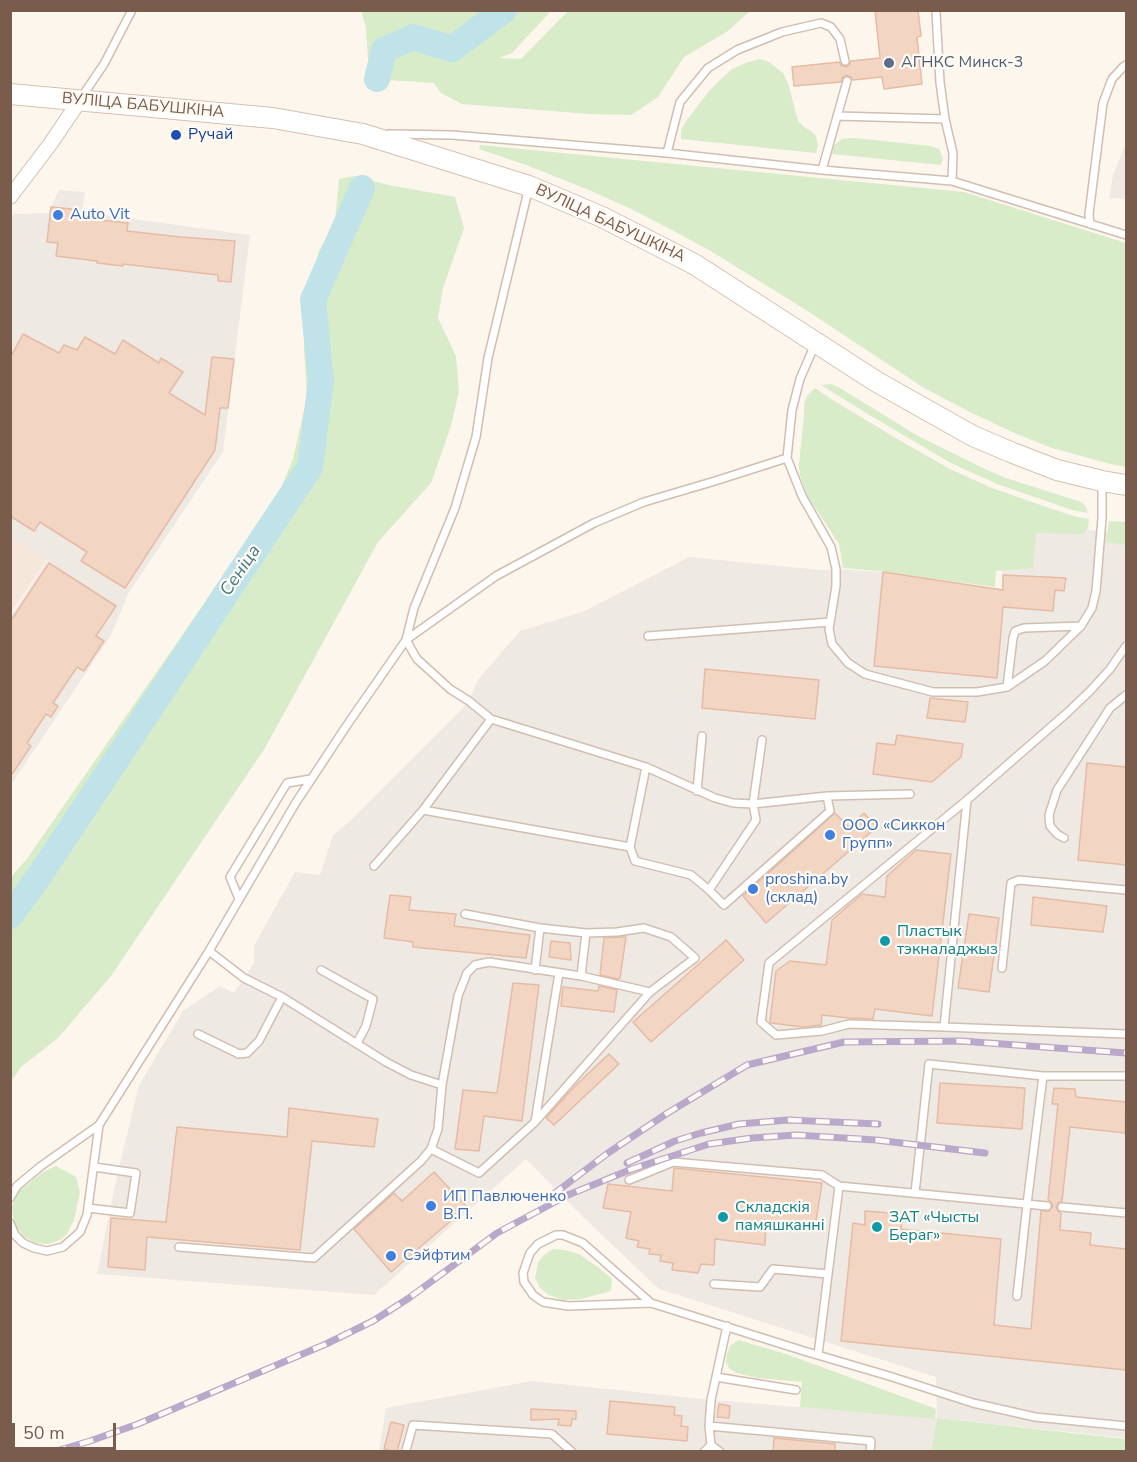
<!DOCTYPE html>
<html>
<head>
<meta charset="utf-8">
<style>
	body { margin:0 }
	#map { position:relative; width:1137px; height:1462px; overflow:hidden; background:#fdf6ec; font-family:"Nunito Sans",sans-serif }
	canvas { display:block }
	.frame { position:absolute; inset:0; border:12px solid #7a5c4d; pointer-events:none }
	.scale { position:absolute; left:12px; top:1423px; width:104px; height:27px; box-sizing:border-box; border:3px solid #7a5c4d; border-top:0; padding-left:8px; font-size:18px; line-height:21px; white-space:nowrap; color:#7a5c4d; -webkit-text-stroke:4px #fffaf3; paint-order:stroke }
</style>
</head>
<body>
<div id="map">
<canvas width="1137" height="1462"></canvas>
<div class="frame"></div>
<div class="scale">50 m</div>
</div>
<script>
const context = document.querySelector('canvas').getContext('2d');
context.lineJoin = 'round';
function fill(path, color) {
  context.fillStyle = color;
  context.fill(path, 'evenodd');
}
function toPath(rows) {
  const path = new Path2D();
  for (const r of rows) {
    path.moveTo(r[0], r[1]);
    for (let i = 2; i < r.length; i += 2) path.lineTo(r[i], r[i + 1]);
  }
  return path;
}
function stroke(path, color, width, dash) {
  context.strokeStyle = color;
  context.lineWidth = width;
  context.lineCap = dash ? 'butt' : 'round';
  context.setLineDash(dash || []);
  context.stroke(path);
}
function write(font, color, halo, rows, align = 'center') {
  context.font = font + ' "Nunito Sans",sans-serif';
  context.lineWidth = 4.5;
  context.setLineDash([]);
  context.textBaseline = 'middle';
  context.strokeStyle = halo;
  context.fillStyle = color;
  for (const [text, x, y, turn = 0] of rows) {
    context.save();
    context.translate(x, y);
    context.rotate((+turn || 0) * Math.PI / 180);
    context.textAlign = isNaN(turn) ? turn : align;
    if (halo) context.strokeText(text, 0, 0);
    context.fillText(text, 0, 0);
    context.restore();
  }
}
const residential = toPath([
	[11,536,48,558,11,613]
]);
const industrial = toPath([
	[1126,143,1126,199,1109,198,1113,175],
	[59,190,85,192,82,212,250,235,223,452,128,594,111,635,11,785,11,616,48,559,11,537,11,220,14,214,48,213],
	[1003,521,1126,534,1126,1438,937,1418,931,1451,379,1451,386,1408,532,1381,711,1400,937,1418,936,1377,659,1289,583,1217,526,1159,374,1295,97,1274,118,1171,139,1085,183,1011,220,986,234,993,254,963,254,946,295,872,320,875,333,835,351,820,467,704,478,680,520,631,585,611,689,557,821,570,836,569,883,572,1002,590]
]);
const green = toPath([
	[361,11,551,11,512,53,499,58,521,59,568,11,750,11,728,31,684,57,658,97,631,115,590,114,462,104,441,93,434,83,387,80,368,61,366,27],
	[760,59,769,62,783,73,788,83,798,121,804,127,811,131,816,136,818,146,816,153,681,139,681,130,686,121,710,90,720,80,732,69,748,62],
	[854,138,931,146,939,149,943,158,941,165,832,154,834,145,842,139],
	[480,145,964,192,1126,243,1126,467,1110,464,1052,448,1012,432,970,412,924,388,809,312,714,253,672,230,629,208,589,190,526,165,479,149],
	[354,176,389,185,455,197,464,228,443,288,438,318,456,356,459,391,451,426,431,483,378,542,265,748,111,976,58,1038,21,1067,11,1082,11,877,26,860,276,500,293,459,307,397,304,349,304,307,319,251,335,221,339,179],
	[832,384,840,388,918,436,987,470,1006,478,1081,502,1086,507,1088,513,1072,510,997,484,951,463,871,416,821,385],
	[815,388,831,399,894,437,950,469,992,488,1052,509,1077,517,1089,519,1088,527,1086,531,1081,534,1036,533,1033,568,996,571,995,587,878,571,843,568,839,544,807,495,800,475,799,465,804,415,804,404,807,396],
	[1109,521,1126,522,1126,545,1106,542],
	[56,1166,76,1177,80,1192,74,1220,67,1234,60,1240,48,1244,35,1243,23,1236,14,1223,12,1207,18,1192,43,1172],
	[553,1249,564,1250,579,1254,599,1268,612,1279,611,1291,581,1299,563,1300,549,1295,540,1288,535,1278,538,1262,544,1255],
	[738,1340,786,1354,931,1407,936,1409,935,1419,800,1407,802,1382,758,1378,736,1373,729,1368,726,1362,727,1354,730,1346],
	[937,1418,1126,1439,1126,1451,931,1451]
]);
const river = toPath([
	[377,79,384,50,413,37,452,49,504,10],
	[10,916,40,875,310,467,321,381,313,300,362,188]
]);
const building = toPath([
	[875,10,918,10,921,36,917,37,922,84,884,89,882,77,853,80,851,77,846,75,843,77,841,82,794,86,792,67,839,62,841,65,846,67,849,65,851,61,880,58,875,10],
	[51,207,72,209,72,217,128,223,127,231,180,237,235,241,231,282,218,281,218,275,123,264,123,266,97,263,97,261,56,256,58,243,47,242,51,207],
	[23,334,59,353,64,345,77,350,85,337,115,354,123,340,159,363,161,358,183,372,169,393,205,415,212,357,234,359,228,408,220,408,215,450,125,588,81,561,87,552,40,522,34,531,10,516,10,358,23,334],
	[49,563,116,606,96,636,104,641,84,671,77,667,53,703,58,706,51,717,46,714,27,743,31,746,10,777,10,622,49,563],
	[883,572,1003,590,1003,575,1066,578,1064,591,1055,590,1053,611,1003,607,997,678,874,666,883,572],
	[705,669,819,680,815,719,702,708,705,669],
	[930,698,968,702,965,722,927,718,930,698],
	[897,735,963,744,961,757,932,782,873,774,877,743,895,745,897,735],
	[1087,763,1126,767,1126,865,1078,860,1087,763],
	[835,813,849,827,864,813,877,827,766,923,743,896,835,813],
	[916,850,951,854,932,1016,875,1009,873,1019,849,1018,822,1015,821,1025,803,1027,771,1023,770,1022,776,971,790,961,826,965,832,920,862,894,885,897,887,876,916,850],
	[390,895,411,897,409,910,456,914,454,926,530,935,526,958,413,947,413,942,384,938,390,895],
	[1033,897,1107,906,1103,932,1031,925,1033,897],
	[969,914,999,918,989,992,958,988,969,914],
	[623,937,626,937,620,978,618,979,600,975,604,938,623,937],
	[726,940,744,960,651,1042,633,1022,726,940],
	[551,941,570,943,571,960,549,957,551,941],
	[513,983,539,985,522,1121,484,1116,479,1151,455,1149,463,1090,497,1093,513,983],
	[599,986,617,990,614,1012,561,1006,563,987,598,991,599,986],
	[609,1054,619,1064,554,1125,546,1118,575,1086,609,1054],
	[940,1083,1025,1088,1022,1129,937,1123,940,1083],
	[1054,1088,1075,1089,1076,1097,1126,1102,1125,1133,1070,1127,1062,1201,1058,1203,1056,1207,1058,1211,1061,1213,1060,1230,1091,1233,1090,1245,1126,1249,1126,1370,841,1341,853,1223,865,1225,865,1211,903,1214,901,1229,1001,1239,994,1325,1031,1329,1041,1211,1049,1211,1053,1206,1051,1202,1048,1200,1058,1104,1052,1104,1054,1088],
	[289,1108,378,1119,374,1147,312,1141,300,1250,147,1237,145,1270,108,1267,111,1218,166,1222,177,1127,287,1137,289,1108],
	[674,1168,822,1183,815,1227,766,1223,765,1245,715,1239,714,1265,701,1264,698,1273,672,1270,673,1263,660,1261,661,1255,649,1254,650,1249,637,1247,639,1241,626,1238,631,1212,603,1208,608,1184,672,1191,674,1168],
	[434,1172,467,1207,391,1272,354,1229,394,1193,402,1201,434,1172],
	[610,1401,675,1407,674,1415,682,1416,681,1426,688,1427,687,1441,607,1434,610,1401],
	[719,1404,730,1406,729,1418,717,1417,719,1404],
	[531,1409,576,1411,576,1419,572,1419,571,1426,558,1425,559,1419,531,1420,531,1409],
	[391,1422,404,1425,397,1452,384,1449,391,1422],
	[774,1438,835,1444,835,1452,773,1452,774,1438]
]);
const lane = toPath([
	[936,13,940,82,945,119,953,153,952,181],
	[81,98,104,64,132,10],
	[837,116,945,119],
	[389,134,452,135,667,153,822,170,952,181,1126,235],
	[667,153,680,102,708,68,737,50,782,32,821,23,831,27,840,39,845,61],
	[822,170,847,81],
	[1090,224,1089,214,1103,103,1112,79,1123,67,1126,65],
	[815,344,800,379,792,410,787,458,802,496,831,547,836,569,836,586,829,629,832,644,848,663,865,674,933,692,977,692,1007,687,1045,661,1081,626,1092,608,1096,591,1102,518,1102,484],
	[787,458,715,481,644,502,594,523,496,576,406,640,417,659,450,689,469,701,491,719,646,767,715,798,733,803,753,804,827,796,910,794],
	[648,636,830,622],
	[1126,646,1110,669,1090,691,1068,712,967,800,944,1027,1126,1034],
	[1007,687,1013,638,1015,631,1024,628,1081,626],
	[491,719,423,810,630,847],
	[762,740,753,804,756,820,709,890,724,905,830,811,827,796],
	[646,767,630,847,635,861,691,875,709,890],
	[697,791,702,736],
	[1064,838,1057,834,1050,826,1049,815,1057,790,1110,708,1126,695],
	[374,866,423,810],
	[239,899,230,877,287,783,311,779],
	[465,914,540,928],
	[209,951,244,978,282,997,386,1062,411,1075,442,1085],
	[1002,968,1011,883,1019,880,1126,890],
	[321,970,373,999,366,1026,357,1043],
	[535,970,540,928,586,933,581,976],
	[944,1027,849,1024,822,1031,776,1035,761,1022,769,963,967,800],
	[198,1034,239,1054,247,1053,259,1041,282,997],
	[535,1122,650,992,695,958,671,937,644,928,617,932,586,933],
	[431,1149,479,1173,535,1122,559,973],
	[629,1180,673,1162,822,1175,839,1186],
	[915,1193,929,1064,1043,1076,1126,1076],
	[10,1198,17,1186,41,1166,99,1125,209,951,295,804,347,725,406,640,414,608,455,508,476,437,488,358,529,187],
	[1062,1207,1126,1213],
	[88,1208,130,1213,136,1173,94,1167],
	[10,1223,15,1235,23,1243,34,1248,47,1251,63,1247,80,1232,87,1215,99,1125],
	[179,1247,314,1258,421,1161,431,1149,438,1129,442,1085,458,996,467,973,475,965,489,962,581,976,650,992],
	[714,1284,760,1287,773,1269,828,1274],
	[1017,1296,1027,1204,1043,1076],
	[651,1303,583,1243,563,1235,556,1235,538,1244,530,1253,523,1273,524,1282,529,1289,533,1295,543,1302,568,1306,651,1303,804,1351,889,1376,973,1403,1035,1417,1126,1426],
	[818,1355,839,1186,1047,1206],
	[716,1377,796,1390],
	[709,1426,871,1441,870,1452],
	[711,1445,720,1452],
	[406,1450,413,1425,552,1434,572,1452],
	[704,1452,711,1445,709,1426,711,1400,727,1326]
]);
const street = toPath([
	[10,197,51,143,80,100]
]);
const secondary = toPath([
	[10,94,273,118,363,134,529,186,602,217,694,264,877,382,973,436,1013,453,1057,470,1102,481,1126,485]
]);
const rail = toPath([
	[627,1163,675,1141,701,1133,739,1124,788,1120,878,1124],
	[551,1196,608,1153,666,1114,747,1065,844,1042,961,1041,1126,1053],
	[53,1452,90,1441,138,1424,326,1344,373,1321,409,1298,497,1233,568,1195,632,1169,709,1144,752,1138,796,1135,876,1140,985,1153]
]);
const markers = [
	[889,63,6,"#5c6f8a"],
	[176,135,6,"#1a4fb4"],
	[58,215,6,"#3f7fe0"],
	[830,835,6,"#3f7fe0"],
	[753,889,6,"#3f7fe0"],
	[885,941,6,"#0f9aa8"],
	[431,1206,6,"#3f7fe0"],
	[723,1217,6,"#0f9aa8"],
	[877,1227,6,"#0f9aa8"],
	[391,1256,6,"#3f7fe0"]
];
const serviceNames = [
	["АГНКС Минск-3",901,63]
];
const streetNames = [
	["ВУЛІЦА БАБУШКІНА",143,106,5],
	["ВУЛІЦА БАБУШКІНА",610,224,25]
];
const transitNames = [
	["Ручай",188,135]
];
const shopNames = [
	["Auto Vit",70,215],
	["ООО «Сиккон",842,826],
	["Групп»",842,844],
	["рroshina.by",765,880],
	["(склад)",765,898],
	["ИП Павлюченко",443,1197],
	["В.П.",443,1215],
	["Сэйфтим",403,1256]
];
const cultureNames = [
	["Пластык",897,932],
	["тэкналаджыз",897,950],
	["Складскія",735,1208],
	["памяшканні",735,1226],
	["ЗАТ «Чысты",889,1218],
	["Бераг»",889,1236]
];
const waterNames = [
	["Сеніца",241,571,-56]
];
fill(residential, '#f5e8da');
fill(industrial, '#efe9e4');
fill(green, '#d8ecc9');
stroke(river, '#bfe3e8', 26);
fill(building, '#f3d5c3');
stroke(building, '#e6bba3', 1.5);
stroke(lane, '#d1beb0', 10);
stroke(street, '#d1beb0', 16);
stroke(secondary, '#d6c0b0', 22);
stroke(lane, '#fff', 7);
stroke(street, '#fff', 14);
stroke(secondary, '#fff', 20);
stroke(rail, '#b9a8c9', 7);
stroke(rail, '#fffaf3', 4.5, [14]);
for (const [x, y, r, color] of markers) {
  const dot = new Path2D();
  dot.arc(x, y, r, 0, 2 * Math.PI);
  context.fillStyle = color;
  context.fill(dot);
  stroke(dot, '#fffaf3', 2);
}
write('16px', '#4e5e75', '#fffaf3', serviceNames, 'left');
write('16px', '#7a5c4d', '#fffaf3', streetNames);
write('16px', '#164399', '#fffaf3', transitNames, 'left');
write('16px', '#366cbe', '#fffaf3', shopNames, 'left');
write('16px', '#0d838f', '#fffaf3', cultureNames, 'left');
write('italic 18px', '#437c86', '#fffaf3', waterNames);
</script>
</body>
</html>
